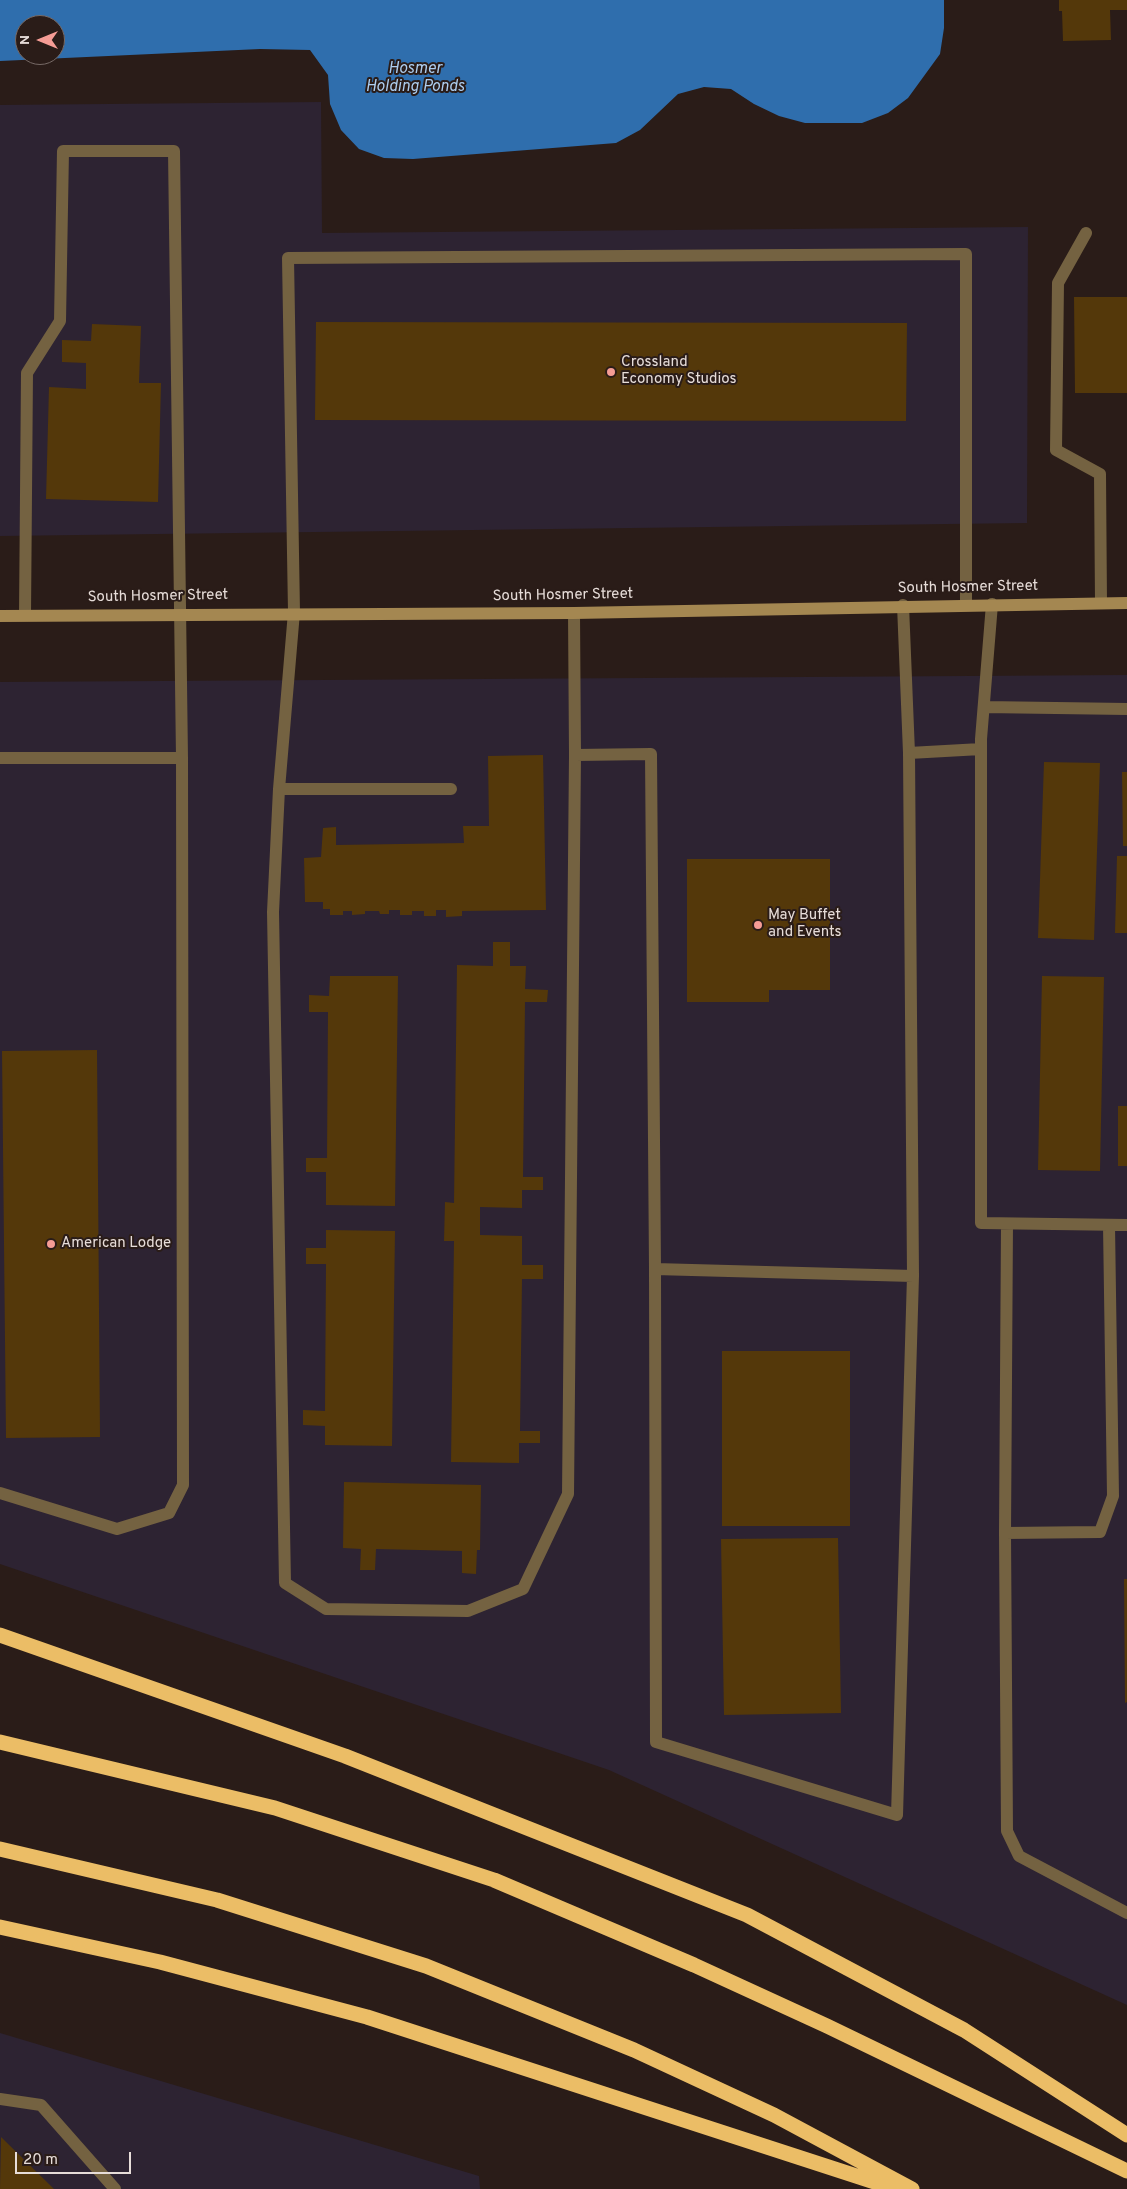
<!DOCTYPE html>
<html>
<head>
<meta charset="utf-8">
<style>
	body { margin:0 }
	#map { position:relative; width:1127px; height:2189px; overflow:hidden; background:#2a1c18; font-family:Overpass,sans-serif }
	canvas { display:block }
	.north { position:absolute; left:15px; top:15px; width:50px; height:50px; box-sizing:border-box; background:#2a1c18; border:1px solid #766965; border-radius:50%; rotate:270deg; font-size:14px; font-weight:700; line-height:20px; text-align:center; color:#e7ddd9 }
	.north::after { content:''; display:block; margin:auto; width:18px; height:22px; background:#f59c95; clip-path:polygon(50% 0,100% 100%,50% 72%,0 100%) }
	.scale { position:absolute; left:15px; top:2152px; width:116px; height:22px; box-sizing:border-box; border:2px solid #e7ddd9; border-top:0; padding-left:6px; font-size:15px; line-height:18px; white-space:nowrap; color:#e7ddd9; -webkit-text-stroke:4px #2a1c18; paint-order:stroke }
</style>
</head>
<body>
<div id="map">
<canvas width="1127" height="2189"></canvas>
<div class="north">N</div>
<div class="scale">20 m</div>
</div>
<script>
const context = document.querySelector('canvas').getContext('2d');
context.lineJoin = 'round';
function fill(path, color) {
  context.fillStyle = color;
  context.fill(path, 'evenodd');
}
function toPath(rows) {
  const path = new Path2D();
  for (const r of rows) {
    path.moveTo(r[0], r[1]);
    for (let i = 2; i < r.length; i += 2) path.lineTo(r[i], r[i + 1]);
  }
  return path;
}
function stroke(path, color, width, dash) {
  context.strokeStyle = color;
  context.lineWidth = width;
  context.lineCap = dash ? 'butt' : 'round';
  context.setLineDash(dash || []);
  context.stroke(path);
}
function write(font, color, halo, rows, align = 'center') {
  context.font = font + ' Overpass,sans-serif';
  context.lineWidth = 4;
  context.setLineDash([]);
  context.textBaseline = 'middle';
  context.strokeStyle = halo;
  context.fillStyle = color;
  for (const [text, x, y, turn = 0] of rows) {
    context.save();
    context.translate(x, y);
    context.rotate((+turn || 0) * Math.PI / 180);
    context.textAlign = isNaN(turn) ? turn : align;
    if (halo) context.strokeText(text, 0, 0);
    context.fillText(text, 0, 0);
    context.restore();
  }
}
const commercial = toPath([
	[321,102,322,233,1028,227,1027,523,0,536,0,105],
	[1127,675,1127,2005,609,1770,0,1564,0,682],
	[0,2033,479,2176,480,2189,0,2189]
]);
const water = toPath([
	[0,0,944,0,944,28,940,54,908,98,888,113,862,123,805,123,779,116,754,104,731,89,704,87,678,94,640,130,616,143,413,159,384,158,359,149,341,130,330,104,328,75,310,50,260,49,0,61],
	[25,25,55,25,55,55,25,55]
]);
const building = toPath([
	[1059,0,1127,0,1127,10,1110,10,1111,40,1063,41,1062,11,1059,11],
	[1074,297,1127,297,1127,393,1075,393],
	[316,322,907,323,906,421,315,420],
	[92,324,141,326,139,383,161,383,158,502,46,499,49,387,86,389,86,363,62,362,62,340,91,341],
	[543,755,546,910,462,911,462,916,446,917,446,910,436,910,436,916,424,916,424,911,412,911,412,915,400,915,400,910,389,910,389,914,380,914,379,911,365,911,365,914,352,915,352,911,343,911,343,915,330,915,330,909,323,909,323,902,305,902,304,858,321,857,323,828,336,827,336,845,464,843,463,826,489,826,488,756],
	[1044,762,1100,763,1094,940,1038,938],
	[1122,772,1127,772,1127,846,1123,846],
	[1117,856,1127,856,1127,933,1115,933],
	[687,859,830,859,830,990,769,990,769,1002,687,1002],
	[493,942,510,942,510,966,526,966,525,989,548,990,547,1002,525,1002,523,1177,543,1177,543,1190,522,1190,522,1208,480,1207,480,1235,522,1236,522,1265,543,1265,543,1279,522,1279,520,1431,540,1431,540,1443,519,1443,519,1463,451,1462,454,1241,444,1241,445,1202,454,1203,457,965,493,966],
	[330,976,398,976,395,1206,326,1205,326,1172,306,1172,306,1158,327,1158,328,1012,309,1012,309,995,329,996],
	[1042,976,1104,977,1100,1171,1038,1170],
	[97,1050,100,1437,6,1438,2,1051],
	[1118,1106,1127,1106,1127,1166,1118,1166],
	[326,1230,395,1231,392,1446,325,1445,325,1426,303,1425,303,1410,325,1411,326,1264,306,1264,306,1248,326,1248],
	[722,1351,850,1351,850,1526,722,1526],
	[344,1482,481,1485,480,1550,477,1550,476,1574,462,1573,462,1551,376,1549,375,1570,360,1570,361,1549,343,1548],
	[838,1538,841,1713,724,1715,721,1539],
	[1124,1579,1127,1579,1127,1702,1125,1703],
	[1,2137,54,2189,0,2189]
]);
const service = toPath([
	[1086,233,1058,283,1056,450,1100,474,1101,603],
	[992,604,981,739,981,1223,1127,1225],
	[574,613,575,755,568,1494,523,1589,468,1611,326,1609,285,1583,273,912,279,789,294,612,288,258,966,254,966,605],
	[984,707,1127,709],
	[909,753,981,749],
	[575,755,651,754,655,1269,913,1276,909,753,903,605],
	[0,758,182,758],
	[279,789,451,789],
	[1007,1224,1005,1533,1007,1831,1019,1856,1127,1913],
	[655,1269,656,1742,897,1815,913,1276],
	[0,1493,117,1529,169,1513,183,1485,182,758,174,151,63,151,60,321,27,373,25,615],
	[1005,1533,1100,1532,1113,1496,1109,1225],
	[0,2099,41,2105,115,2189]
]);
const secondary = toPath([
	[0,616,574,613,1127,603]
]);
const motorway = toPath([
	[0,1635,345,1756,747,1915,964,2030,1127,2135],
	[0,1742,275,1808,494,1880,694,1965,827,2026,1127,2171],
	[0,1849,217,1900,426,1966,634,2050,774,2115,912,2189],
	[0,1927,160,1962,367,2017,896,2189]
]);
const markers = [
	[611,372,5,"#f59c95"],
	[758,925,5,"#f59c95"],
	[51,1244,5,"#f59c95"]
];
const poiNames = [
	["Crossland",621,363],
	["Economy Studios",621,380],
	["May Buffet",768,916],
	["and Events",768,933],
	["American Lodge",61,1244]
];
const streetNames = [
	["South Hosmer Street",968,588,-1],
	["South Hosmer Street",563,596,-1],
	["South Hosmer Street",158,597,-1]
];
const waterNames = [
	["Hosmer",415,70],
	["Holding Ponds",415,88]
];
fill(commercial, '#2d2332');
fill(water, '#2f6ead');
fill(building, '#54380a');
stroke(service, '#746241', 12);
stroke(secondary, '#a48751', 12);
stroke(motorway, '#ebbd66', 15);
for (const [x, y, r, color] of markers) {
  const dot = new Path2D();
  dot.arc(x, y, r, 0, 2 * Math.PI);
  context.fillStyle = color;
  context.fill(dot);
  stroke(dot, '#2a1c18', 2);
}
write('15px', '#e7ddd9', '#2a1c18', poiNames, 'left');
write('15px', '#e7ddd9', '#2a1c18', streetNames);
write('italic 16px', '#adcdef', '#2a1c18', waterNames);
</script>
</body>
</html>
